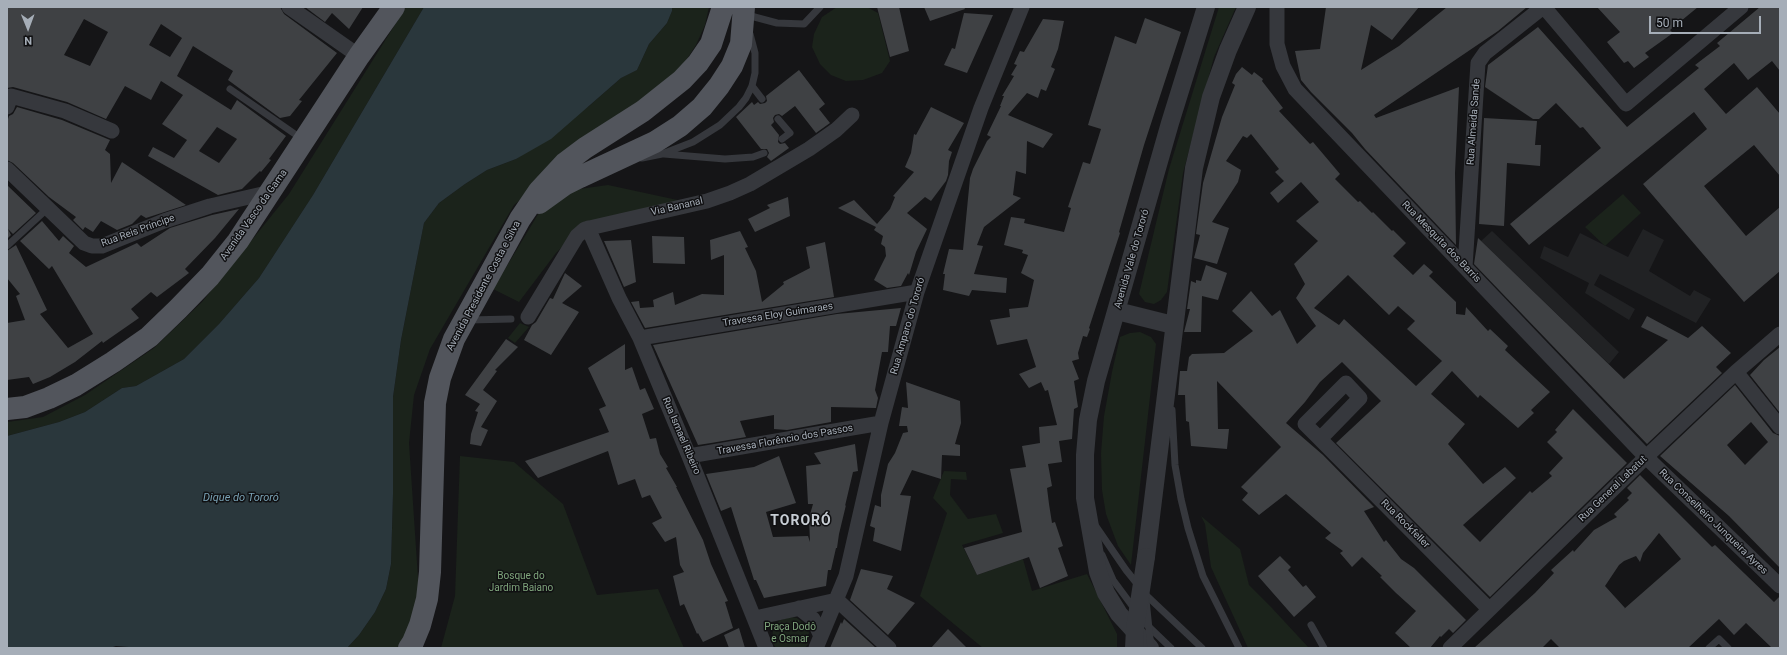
<!DOCTYPE html>
<html>
<head>
<meta charset="utf-8">
<style>
	body { margin:0 }
	#map { position:relative; width:1787px; height:655px; overflow:hidden; background:#151517; font-family:Roboto,sans-serif }
	canvas { display:block }
	.frame { position:absolute; inset:0; border:8px solid #a6aeb8; pointer-events:none }
	.north { position:absolute; left:8px; top:8px; width:40px; height:40px; -webkit-text-stroke:3px #101012; paint-order:stroke; rotate:179deg; font-size:11px; font-weight:700; line-height:16px; text-align:center; color:#a6aeb8 }
	.north::after { content:''; display:block; margin:auto; width:14px; height:18px; background:#a6aeb8; clip-path:polygon(50% 0,100% 100%,50% 72%,0 100%) }
	.scale { position:absolute; left:1649px; top:16px; width:112px; height:18px; box-sizing:border-box; border:2px solid #a6aeb8; border-top:0; padding-left:5px; font-size:12px; line-height:14px; white-space:nowrap; color:#a6aeb8; -webkit-text-stroke:3px #101012; paint-order:stroke }
</style>
</head>
<body>
<div id="map">
<canvas width="1787" height="655"></canvas>
<div class="frame"></div>
<div class="north">N</div>
<div class="scale">50 m</div>
</div>
<script>
const context = document.querySelector('canvas').getContext('2d');
context.lineJoin = 'round';
function fill(path, color) {
  context.fillStyle = color;
  context.fill(path, 'evenodd');
}
function toPath(rows) {
  const path = new Path2D();
  for (const r of rows) {
    path.moveTo(r[0], r[1]);
    for (let i = 2; i < r.length; i += 2) path.lineTo(r[i], r[i + 1]);
  }
  return path;
}
function stroke(path, color, width, dash) {
  context.strokeStyle = color;
  context.lineWidth = width;
  context.lineCap = dash ? 'butt' : 'round';
  context.setLineDash(dash || []);
  context.stroke(path);
}
function write(font, color, halo, rows, align = 'center') {
  context.font = font + ' Roboto,sans-serif';
  context.lineWidth = 3;
  context.setLineDash([]);
  context.textBaseline = 'middle';
  context.strokeStyle = halo;
  context.fillStyle = color;
  for (const [text, x, y, turn = 0] of rows) {
    context.save();
    context.translate(x, y);
    context.rotate((+turn || 0) * Math.PI / 180);
    context.textAlign = isNaN(turn) ? turn : align;
    if (halo) context.strokeText(text, 0, 0);
    context.fillText(text, 0, 0);
    context.restore();
  }
}
const built = toPath([
	[1643,229,1664,240,1649,271,1690,296,1694,290,1711,299,1696,323,1600,274,1594,285,1635,309,1629,320,1585,293,1589,283,1540,258,1544,246,1568,257,1580,233,1628,257],
	[1492,231,1619,352,1609,364,1481,241]
]);
const green = toPath([
	[406,7,424,7,313,195,259,278,219,324,184,359,136,386,122,388,85,412,59,422,7,436,7,422,43,417,85,395,154,348,202,302,289,194],
	[672,7,709,7,705,25,696,45,683,65,658,88,514,205,430,349,414,395,409,443,419,593,406,635,397,648,347,648,359,635,375,612,386,589,391,564,393,494,393,397,401,340,424,223,439,203,465,184,487,170,516,159,589,106,621,78,637,70,649,44,667,23,672,11],
	[837,7,867,7,878,13,890,61,882,73,863,80,846,81,831,75,820,64,812,47,814,34,822,17],
	[1219,7,1236,7,1214,57,1183,173,1167,292,1161,300,1154,304,1145,302,1139,294,1169,169],
	[608,185,682,201,581,228,556,253,519,302,493,289,540,211,565,191],
	[1623,194,1641,213,1605,246,1585,227],
	[520,323,529,327,515,343,508,338],
	[1140,332,1151,337,1156,344,1131,565,1118,546,1106,514,1102,490,1101,453,1104,416,1112,372,1120,337,1130,333],
	[460,456,514,462,563,504,597,595,658,589,684,648,441,648,455,596],
	[944,471,966,472,967,480,951,479,950,495,968,519,996,514,1003,533,962,545,977,575,1023,559,1032,591,1087,574,1117,634,1117,648,983,648,920,596,947,513,933,498],
	[1201,516,1240,549,1249,585,1271,607,1309,648,1248,648,1211,567,1205,524],
	[791,617,797,618,806,625,809,631,808,644,805,648,776,648,772,642,773,629,780,620]
]);
const water = toPath([
	[424,7,672,7,672,11,667,23,649,44,637,70,621,78,551,139,516,159,487,170,465,184,439,203,424,223,401,340,393,397,393,494,391,564,386,589,375,612,359,635,347,648,141,648,116,646,110,648,7,648,7,436,59,422,85,412,122,388,136,386,184,359,219,324,259,278,313,195]
]);
const building = toPath([
	[7,7,280,7,284,14,337,53,299,100,302,101,290,116,280,118,228,80,233,71,193,46,177,76,231,110,237,100,286,136,269,159,271,160,261,172,260,171,242,189,218,195,148,156,153,147,174,158,187,140,162,124,183,95,161,81,151,100,125,86,106,119,67,102,13,87,7,88],
	[84,19,108,32,90,66,64,55],
	[161,24,182,38,170,57,149,45],
	[217,127,237,139,219,163,199,151],
	[305,7,363,7,349,29,332,13,325,22],
	[877,7,899,7,909,51,890,57],
	[924,7,964,7,965,9,930,21],
	[1326,7,1419,7,1392,40,1371,25,1361,70,1399,46,1447,7,1527,7,1498,31,1374,115,1376,118,1459,87,1455,173,1456,245,1365,149,1352,133,1311,92,1301,80,1295,51,1320,49],
	[1597,7,1698,7,1670,30,1673,33,1645,53,1649,57,1634,68,1628,61,1624,63,1607,42,1620,32],
	[1760,7,1780,7,1780,71,1772,61,1748,80,1734,63,1704,89,1726,114,1757,87,1780,114,1780,176,1754,145,1704,186,1746,236,1780,207,1780,271,1744,302,1643,184,1707,129,1694,112,1529,245,1510,224,1601,148,1583,127,1580,128,1556,103,1539,119,1533,119,1485,87,1488,65,1538,27,1627,127,1694,72,1699,68,1695,65,1720,46,1717,43],
	[964,13,993,15,967,73,944,65,952,48,955,49],
	[1145,18,1181,32,1144,145,1119,232,1120,233,1089,328,1090,329,1087,337,1083,336,1078,353,1079,359,1072,361,1079,379,1074,381,1078,407,1074,409,1072,439,1059,441,1062,462,1048,464,1052,486,1047,488,1049,504,1052,523,1055,522,1063,546,1058,548,1068,576,1040,588,1029,557,977,575,964,548,1022,532,1010,469,1026,467,1022,446,1040,443,1039,427,1057,425,1048,390,1045,391,1041,382,1029,388,1019,374,1036,367,1027,339,997,345,990,320,1010,317,1009,309,1028,307,1034,280,1021,273,1028,255,1022,253,1023,250,1004,245,1011,217,1025,219,1024,223,1064,232,1071,208,1068,207,1083,162,1090,164,1101,129,1088,125,1115,36,1136,44],
	[1043,19,1064,21,1058,49,1051,67,1055,69,1046,91,1041,89,1038,98,1027,93,1008,115,1053,134,1043,148,1027,141,1026,174,1016,171,1013,195,1021,198,984,227,977,245,983,246,974,274,1007,278,1006,293,972,290,969,296,943,290,945,274,943,274,949,249,963,250,970,178,973,169,987,141,991,137,987,135,1001,106,1000,106,1004,96,1002,96,1014,76,1011,75,1017,65,1014,64,1020,51,1024,52],
	[1242,67,1252,75,1254,72,1263,79,1262,81,1283,108,1279,111,1310,144,1313,142,1340,174,1335,179,1358,202,1360,201,1372,213,1373,212,1392,231,1393,230,1406,243,1393,256,1413,275,1424,264,1433,272,1429,276,1456,302,1456,314,1465,315,1466,307,1488,331,1490,329,1508,346,1505,350,1550,392,1531,410,1534,413,1518,428,1480,395,1478,398,1452,371,1431,394,1465,424,1448,444,1483,484,1505,467,1516,478,1463,525,1480,542,1530,491,1532,493,1552,476,1549,473,1563,458,1547,442,1557,432,1555,430,1573,409,1627,463,1490,597,1336,443,1381,401,1342,362,1320,382,1305,402,1286,423,1323,455,1374,507,1364,511,1384,542,1386,540,1401,559,1414,568,1466,620,1453,633,1449,629,1441,637,1440,636,1430,648,1411,648,1395,633,1416,611,1396,593,1380,577,1382,576,1362,557,1352,567,1340,553,1343,551,1325,538,1331,533,1286,494,1259,515,1242,500,1248,493,1241,487,1281,447,1217,381,1218,429,1229,429,1227,449,1191,446,1189,422,1186,421,1185,395,1178,395,1180,371,1187,371,1189,357,1192,354,1224,353,1253,331,1232,311,1251,291,1272,316,1280,310,1297,344,1316,326,1296,298,1305,284,1294,264,1318,241,1296,221,1319,202,1301,182,1278,203,1270,193,1284,181,1275,172,1279,169,1251,134,1247,138,1243,136,1226,161,1241,170,1238,182,1212,222,1229,228,1217,264,1194,258,1200,235,1196,234,1203,183,1222,117,1235,85,1232,83,1236,74],
	[1348,275,1389,315,1398,306,1415,321,1407,329,1442,361,1416,386,1344,319,1339,325,1314,308],
	[799,70,825,104,819,109,830,123,816,133,795,106,782,116,779,114,775,115,773,118,774,122,771,125,779,135,778,142,780,144,785,143,789,148,771,161,767,157,769,153,767,149,761,149,736,117,752,102,754,105,758,102,760,104,765,103,767,101,766,96],
	[17,107,62,120,110,140,105,150,110,154,111,183,122,162,186,205,146,218,141,215,132,224,117,230,101,221,93,232,85,227,83,230,73,220,76,217,49,197,13,163,7,160,7,122,9,116,13,114],
	[931,107,964,123,948,150,952,152,949,161,948,175,946,181,931,201,925,197,907,213,927,229,916,252,909,275,908,273,901,286,887,288,874,280,886,256,885,247,881,244,883,236,874,230,876,227,838,208,854,200,877,224,890,209,895,197,893,196,914,172,905,167,911,153,914,134,916,135],
	[1484,118,1537,121,1535,145,1541,145,1540,166,1507,163,1504,226,1479,224],
	[7,185,36,213,13,234,8,229,11,235,7,239],
	[788,197,790,216,755,232,748,219,770,208,767,205],
	[239,209,215,238,185,269,189,273,157,297,151,292,131,309,139,318,103,343,102,341,75,362,50,377,33,384,29,377,7,380,7,323,25,320,16,296,20,294,7,278,7,251,16,245,47,310,40,314,68,348,93,334,52,266,49,269,20,241,42,221,59,241,63,236,74,246,69,253,86,267,137,243,141,247,170,228,212,215],
	[740,231,748,247,745,248,756,271,762,302,784,284,783,282,810,268,806,247,825,242,834,297,645,328,631,302,639,301,640,308,654,307,653,300,673,292,675,305,702,294,724,295,724,255,711,260,710,240],
	[652,236,684,237,685,264,653,263],
	[1478,238,1624,379,1668,340,1641,327,1647,316,1688,338,1702,326,1731,353,1716,367,1722,373,1647,444,1474,264],
	[631,240,636,282,624,287,604,241],
	[1206,265,1227,273,1218,300,1202,296,1201,332,1184,332,1190,309,1187,309,1191,281,1196,283,1196,280,1201,281],
	[565,273,582,286,562,303,579,312,551,355,524,340,532,325,536,322,550,298,553,299],
	[901,308,896,326,890,326,888,352,882,352,875,390,878,398,876,408,831,407,831,422,787,430,774,429,774,415,740,421,746,437,711,443,698,445,653,345,837,314],
	[506,339,518,347,495,370,497,371,483,390,497,401,481,427,488,430,481,446,470,444,471,434,478,412,475,411,480,404,465,395],
	[625,344,625,370,632,367,640,390,645,388,654,409,642,414,650,439,656,438,660,454,668,467,666,468,677,487,676,487,703,540,711,564,728,601,725,602,733,628,703,642,698,633,697,634,684,604,680,606,673,576,684,572,680,565,676,537,665,542,652,523,662,518,650,495,642,498,635,479,618,485,608,451,538,478,525,461,609,432,599,409,606,406,588,368],
	[1780,347,1780,413,1750,375,1764,360],
	[906,382,960,401,961,423,955,444,960,445,960,456,942,455,941,479,912,470,900,495,911,496,901,551,873,541,875,528,870,526,875,505,881,507,881,495,888,464,895,453,903,433,908,432,907,426,899,426,902,407,908,408],
	[1735,385,1773,433,1780,436,1780,568,1729,516,1660,456],
	[1751,422,1768,442,1745,465,1727,445],
	[855,444,858,471,853,472,845,506,846,505,839,534,837,548,836,548,831,570,828,570,826,586,764,598,756,580,754,580,731,507,721,511,706,474,754,467,779,456,796,503,766,512,773,537,808,536,810,542,809,518,813,504,808,504,806,466,821,464,814,453],
	[1640,475,1712,547,1715,545,1774,602,1780,596,1780,648,1772,648,1746,623,1734,635,1719,619,1688,648,1560,648,1551,639,1542,648,1474,648,1535,593,1554,573,1551,570,1573,550,1574,552,1594,530,1617,517,1614,514,1629,500,1627,498,1632,493,1627,488],
	[1659,533,1681,559,1624,609,1625,608,1605,586,1619,565,1624,561,1636,556,1640,562,1643,553],
	[1280,556,1291,567,1288,570,1303,587,1306,585,1316,597,1294,617,1258,576],
	[861,569,893,576,887,589,915,603,888,635,850,600],
	[844,619,876,648,830,648,841,622,842,624],
	[739,628,745,648,729,648,724,635],
	[948,629,967,648,931,648]
]);
const service = toPath([
	[747,15,777,23,804,24,820,7],
	[752,86,762,99],
	[230,89,302,139],
	[778,119,790,133,782,139],
	[664,154,725,159,753,157,764,153],
	[642,158,662,154,693,142,720,125,739,107,746,98,752,86,755,73,755,53,750,34],
	[7,246,47,209],
	[469,320,511,319],
	[1172,410,1175,465,1181,499,1188,528,1203,576,1239,648],
	[1095,525,1126,570,1147,596,1202,648],
	[1102,555,1113,580,1136,611],
	[1147,625,1171,648],
	[1311,625,1324,648],
	[1709,648,1719,639,1728,648]
]);
const minor = toPath([
	[289,7,359,56],
	[1277,7,1277,44,1283,66,1295,89,1646,457,1780,586],
	[1544,7,1626,104,1741,7],
	[7,107,11,96,65,111,112,131],
	[7,169,84,243,92,246,102,246,164,221,210,206,271,192],
	[588,228,619,298,640,338,689,456,766,648],
	[1465,267,1478,63,1485,53,1543,7],
	[528,317,577,236,585,229,707,201,730,193,750,184,809,149,836,130,852,115],
	[640,338,917,292],
	[1736,372,1780,427],
	[1320,439,1305,424,1346,383,1360,398,1320,439,1489,609],
	[689,456,881,423],
	[837,600,889,648],
	[799,608,813,619,821,636],
	[755,618,837,600],
	[816,648,846,576,881,423,917,292,981,108,1022,7],
	[1450,648,1646,457,1736,372,1780,334]
]);
const tertiary = toPath([
	[1117,311,1173,325],
	[1146,557,1194,168,1211,97,1228,50,1247,7],
	[1150,648,1119,614,1106,593,1098,572,1085,498,1085,455,1088,420,1096,381,1170,123,1206,7]
]);
const primary = toPath([
	[539,203,564,185,580,177,655,142,680,126,702,107,719,86,732,66,741,44,744,7],
	[7,409,25,407,49,398,76,385,113,362,149,337,178,309,210,276,238,241,359,56,394,7],
	[409,648,413,642,420,625,427,599,430,572,435,403,440,378,454,339,520,219,539,191,565,163,585,148,643,111,682,80,698,63,711,44,723,7]
]);
const serviceBridge = toPath([
	[1146,600,1151,648]
]);
const tertiaryBridge = toPath([
	[1134,648,1135,629,1146,557]
]);
const streetNames = [
	["Rua Almeida Sande",1474,122,-86],
	["Via Bananal",677,207,-13],
	["Avenida Vasco da Gama",254,215,-55],
	["Rua Reis Príncipe",138,231,-20],
	["Rua Mesquita dos Barris",1441,242,46],
	["Avenida Vale do Tororó",1132,259,-74],
	["Avenida Presidente Costa e Silva",484,286,-62],
	["Travessa Eloy Guimaraes",778,315,-9],
	["Rua Amparo do Tororó",908,326,-74],
	["Rua Ismael Ribeiro",681,436,67],
	["Travessa Florêncio dos Passos",785,440,-10],
	["Rua General Labatut",1613,489,-44],
	["Rua Conselheiro Junqueira Ayres",1713,522,44],
	["Rua Rockfeller",1405,524,45]
];
const parkNames = [
	["Bosque do",521,576],
	["Jardim Baiano",521,588],
	["Praça Dodô",790,627],
	["e Osmar",790,639]
];
const waterNames = [
	["Dique do Tororó",241,498]
];
const districtNames = [
	["TORORÓ",801,521]
];
fill(built, '#212224');
fill(green, '#1b231b');
fill(water, '#2a373c');
fill(building, '#3f4144');
stroke(service, '#36383d', 7);
stroke(minor, '#36383d', 15);
stroke(tertiary, '#36383d', 18);
stroke(primary, '#52555c', 22);
stroke(serviceBridge, '#36383d', 7);
stroke(tertiaryBridge, '#36383d', 18);
write('10px', '#a6aeb8', '#101012', streetNames);
write('10px', '#7fa57c', '#101012', parkNames);
write('italic 11px', '#7aa3b6', '#101012', waterNames);
context.letterSpacing = '1px';
write('bold 14px', '#c7cdd4', '#101012', districtNames);
context.letterSpacing = '0px';
</script>
</body>
</html>
